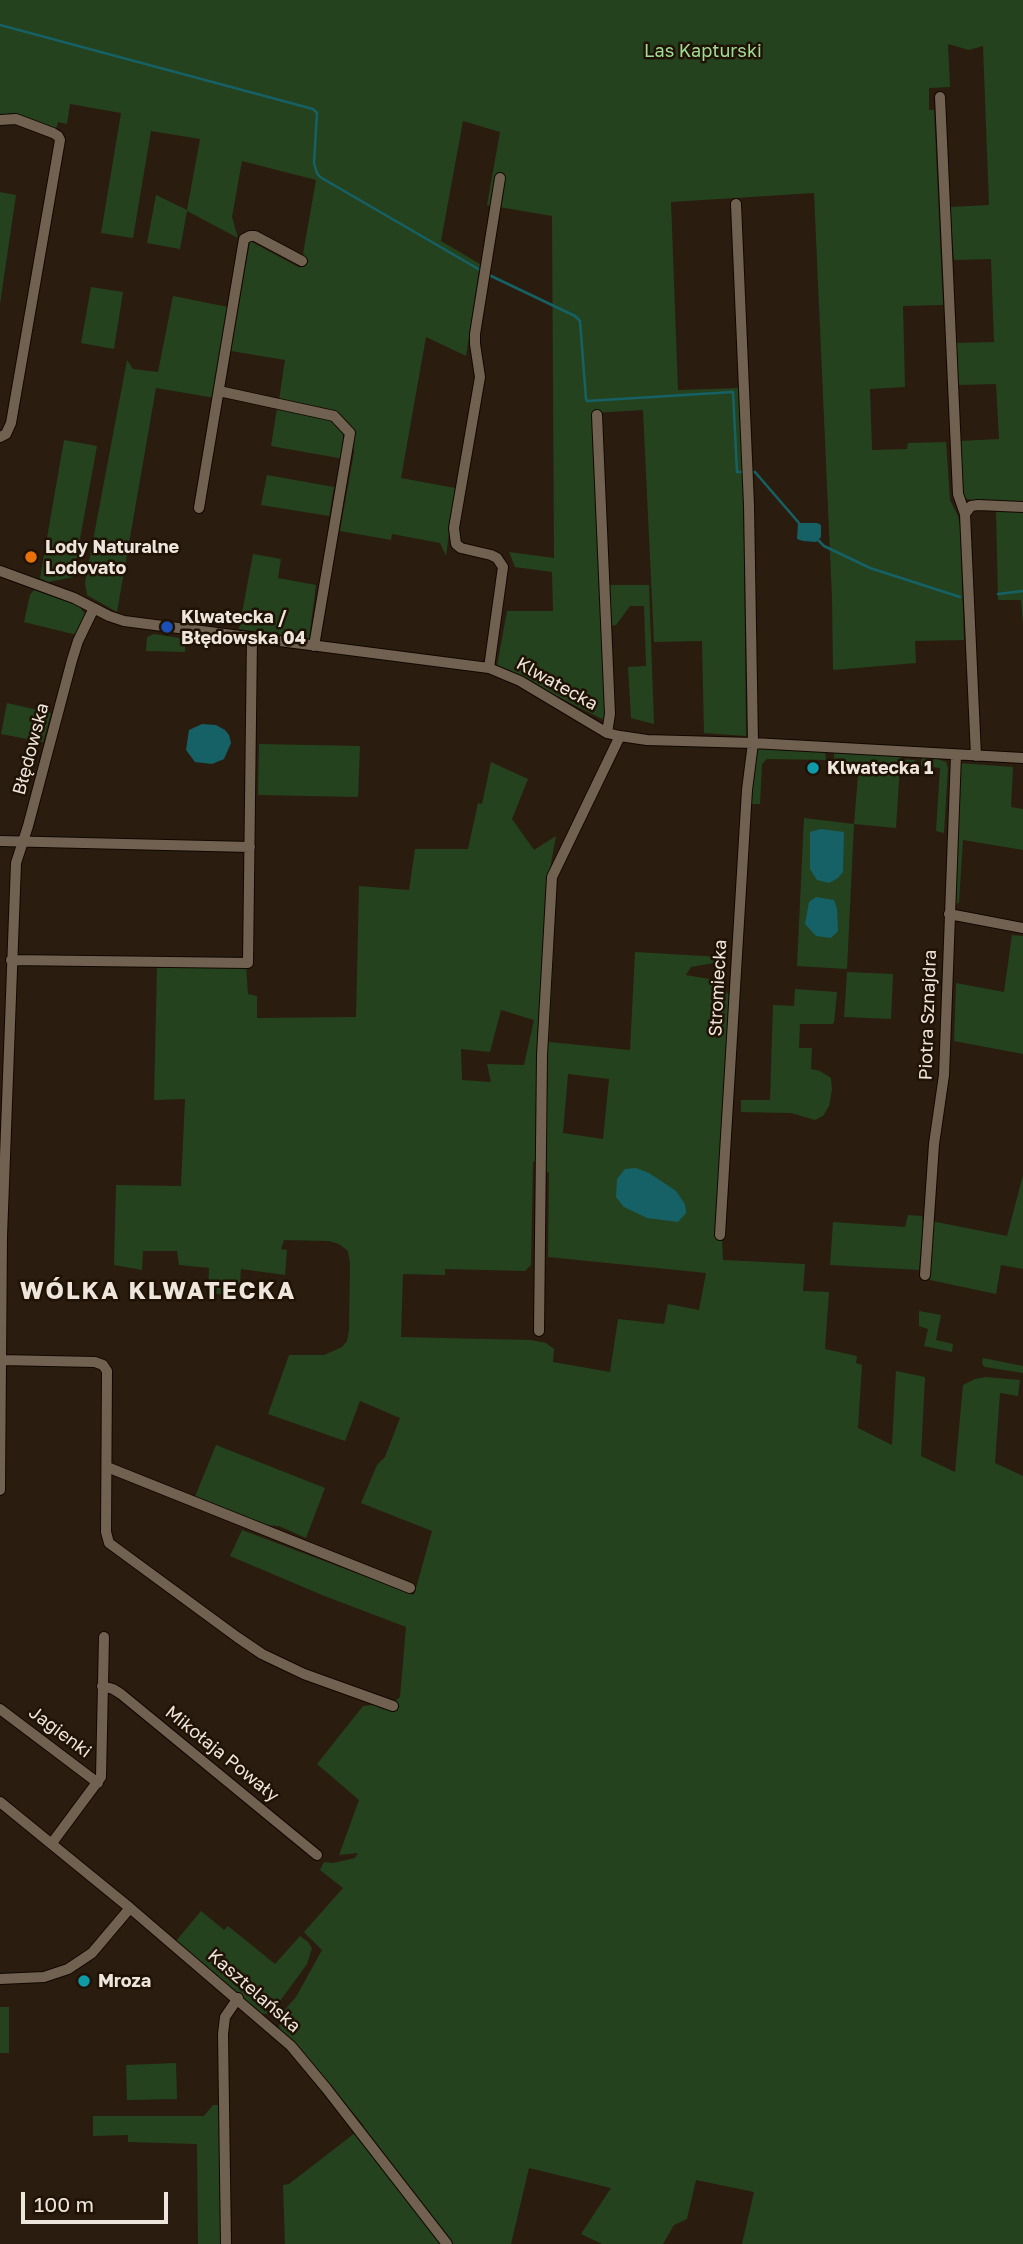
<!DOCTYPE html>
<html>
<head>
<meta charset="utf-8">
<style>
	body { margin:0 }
	#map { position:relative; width:1023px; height:2244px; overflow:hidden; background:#2a1d0f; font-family:"Golos Text",sans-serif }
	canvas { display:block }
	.scale { position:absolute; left:21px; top:2192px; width:147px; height:32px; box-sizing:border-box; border:4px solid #eee5dc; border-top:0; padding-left:9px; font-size:21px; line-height:24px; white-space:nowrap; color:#eee5dc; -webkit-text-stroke:5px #201306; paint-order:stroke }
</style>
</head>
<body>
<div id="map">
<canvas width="1023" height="2244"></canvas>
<div class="scale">100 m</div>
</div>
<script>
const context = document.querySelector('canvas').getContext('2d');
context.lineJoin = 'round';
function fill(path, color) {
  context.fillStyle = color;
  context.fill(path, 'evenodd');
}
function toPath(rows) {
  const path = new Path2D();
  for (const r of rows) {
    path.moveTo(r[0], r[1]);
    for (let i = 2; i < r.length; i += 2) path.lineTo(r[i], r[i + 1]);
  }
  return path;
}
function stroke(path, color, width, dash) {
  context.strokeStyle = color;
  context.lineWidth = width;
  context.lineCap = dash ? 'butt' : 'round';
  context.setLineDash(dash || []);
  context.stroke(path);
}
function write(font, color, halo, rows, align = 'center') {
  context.font = font + ' "Golos Text",sans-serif';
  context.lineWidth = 5;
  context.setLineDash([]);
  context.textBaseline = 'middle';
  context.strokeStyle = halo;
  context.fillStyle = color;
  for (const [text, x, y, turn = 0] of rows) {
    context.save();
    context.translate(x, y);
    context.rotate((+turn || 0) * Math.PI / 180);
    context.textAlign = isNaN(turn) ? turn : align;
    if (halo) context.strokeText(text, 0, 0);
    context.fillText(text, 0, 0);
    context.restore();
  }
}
const green = toPath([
	[0,0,1023,0,1023,503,976,501,967,499,963,495,959,441,999,439,996,384,957,385,957,343,994,342,991,259,954,260,950,207,989,205,983,46,969,50,948,44,950,87,929,88,929,110,934,110,943,305,903,306,905,387,870,389,872,450,907,449,908,443,946,442,950,500,958,516,960,527,964,640,915,641,916,663,833,670,832,598,814,193,671,202,678,390,739,388,743,444,746,736,704,733,702,641,654,642,643,410,593,413,607,712,604,720,497,666,507,611,553,611,552,572,515,567,509,552,554,558,552,216,487,205,500,132,463,121,441,241,480,264,466,356,426,337,401,478,455,488,446,556,440,543,392,534,391,540,340,531,354,452,353,431,348,422,338,414,279,400,285,360,231,351,250,241,300,268,305,261,303,254,316,180,242,161,232,217,238,238,187,211,180,249,147,243,156,195,187,210,200,139,151,131,133,238,101,233,121,113,70,104,67,124,58,122,56,129,0,116],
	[0,192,16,195,0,304],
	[91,287,123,292,114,349,81,343],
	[173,296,228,307,215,398,156,388,117,612,87,595,85,583,127,360,133,369,158,372],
	[277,408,324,416,340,426,343,433,344,459,271,446],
	[64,440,97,446,73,577,48,582,40,578],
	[267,475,334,487,329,516,261,505],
	[996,510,1023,512,1023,625,1021,600,998,600],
	[253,554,281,559,278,578,316,585,309,639,239,629],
	[608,585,649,585,654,724,631,718,628,667,646,666,644,606,630,606,616,625,609,626],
	[34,590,79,606,85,614,78,633,73,634,24,622,30,595],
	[154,634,179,638,185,645,185,652,146,651,147,637],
	[7,703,51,713,43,742,1,734],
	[259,744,360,746,358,797,258,795],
	[759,749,825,752,826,760,767,759,762,764,760,804,750,804,755,751],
	[834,752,901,755,901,759,915,760,915,766,900,765,896,828,854,824,847,969,797,966,804,818,854,824,859,763,834,761],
	[932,757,946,762,948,768,944,833,936,831,940,768,921,766,921,762,922,758],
	[491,762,528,779,512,819,534,850,556,836,547,885,546,947,554,947,549,1042,630,1050,635,952,721,957,719,962,691,967,686,975,715,980,718,988,726,991,732,999,715,1236,722,1239,723,1260,805,1264,803,1291,829,1292,825,1349,857,1356,856,1363,862,1365,858,1428,892,1445,896,1371,925,1377,921,1456,955,1472,963,1385,975,1379,986,1377,1020,1380,1018,1396,1000,1393,995,1463,1023,1476,1023,2244,742,2244,754,2192,696,2180,687,2219,674,2225,663,2244,602,2244,581,2234,611,2188,529,2168,511,2244,285,2244,283,2185,289,2184,364,2126,313,2064,279,2028,280,2015,296,1997,322,1950,304,1932,343,1888,320,1870,324,1862,333,1863,355,1858,358,1853,339,1855,359,1800,317,1764,363,1706,373,1705,380,1697,394,1702,400,1697,406,1627,322,1595,230,1556,242,1530,414,1595,432,1531,361,1503,377,1465,385,1457,400,1418,360,1401,345,1441,268,1414,289,1355,324,1355,342,1347,347,1341,349,1330,350,1264,348,1251,339,1244,329,1241,284,1240,281,1249,287,1250,285,1275,241,1269,239,1296,208,1293,209,1268,179,1265,177,1251,143,1251,142,1270,114,1265,116,1185,181,1186,185,1099,154,1100,157,968,246,966,248,994,257,996,257,1018,356,1017,359,886,409,890,415,849,468,849,478,803,482,804],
	[501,1010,534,1020,524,1065,487,1064,491,1082,462,1080,461,1049,490,1052],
	[568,1074,609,1079,603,1139,563,1133],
	[533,1161,549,1173,548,1257,706,1273,699,1310,668,1304,664,1324,618,1319,610,1372,553,1362,554,1349,546,1343,531,1340,401,1337,403,1274,445,1275,445,1269,525,1271,531,1265],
	[959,763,1013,767,1011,807,1023,809,1023,850,963,840,959,903,954,904],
	[1012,935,1023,936,1023,1054,954,1041,956,983,1004,992],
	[847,972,893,974,891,1019,844,1017],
	[795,989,837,992,834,1023,832,1024,800,1024,799,1048,812,1048,811,1069,820,1071,831,1078,832,1090,829,1106,823,1116,815,1120,791,1113,741,1112,741,1100,770,1100,773,1005,794,1006],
	[1023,1175,1023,1269,1001,1265,996,1294,930,1280,931,1221,1007,1236],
	[908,1215,922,1216,923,1225,919,1270,830,1265,833,1222,905,1227],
	[919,1311,941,1315,936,1340,953,1344,952,1352,924,1346,928,1329,919,1326],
	[983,1358,1023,1366,1023,1373,985,1367,982,1364],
	[216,1445,325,1488,306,1538,279,1526,265,1525,194,1499],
	[201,1911,224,1930,228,1926,275,1964,300,1936,308,1942,312,1948,307,1964,272,2012,266,2014,260,2013,176,1941],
	[0,2007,9,2007,9,2053,0,2053],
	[176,2063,177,2099,127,2100,126,2065],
	[213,2105,220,2105,223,2244,198,2244,197,2144,128,2142,128,2135,93,2136,93,2116,204,2116]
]);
const water = toPath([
	[798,523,817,523,821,525,821,537,816,542,803,541,797,539],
	[202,724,216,725,225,730,229,735,231,743,224,759,212,764,195,762,186,750,189,730],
	[821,829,844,832,843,872,838,878,829,883,817,880,810,869,810,832],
	[816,897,834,900,837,909,838,931,831,938,816,936,805,924,809,902],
	[636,1168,649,1173,676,1191,685,1204,686,1213,678,1222,647,1218,624,1207,616,1197,617,1179,625,1169]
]);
const stream = toPath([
	[0,25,313,109,317,113,314,163,317,173,320,177,480,270],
	[489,275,575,316,580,321,586,399,587,401,733,392,737,472,744,472],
	[751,472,755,472,799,523],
	[818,540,824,546,870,568,960,597],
	[998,594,1023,591]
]);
const minor = toPath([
	[940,97,958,494,965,514,976,756],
	[0,120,16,119,53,133,58,136,60,140,11,423,6,434,0,437],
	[219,391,334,416,350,433,314,646],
	[597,415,610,714,607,733],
	[199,508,244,239,250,236,255,236,302,261],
	[965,514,971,506,978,505,1023,507],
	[0,571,74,598,109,616,124,621,489,668,520,681,607,733,620,736,647,740,753,743,1023,758],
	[489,668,503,567,497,558,491,555,461,548,456,544,454,528,480,377,475,344,475,334,500,178],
	[0,841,250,847],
	[949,914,1023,928],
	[11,960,248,963,252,638],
	[720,1235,747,790,753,743,749,505,736,204],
	[925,1275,934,1144,944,1075,956,755],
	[539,1331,542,1055,552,877,620,736],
	[1,1360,95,1362,103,1365,107,1371,106,1532,109,1543,237,1637,262,1654,304,1674,393,1706],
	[107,1467,410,1588],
	[0,1490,2,1236,16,863,28,826,72,660,78,641,94,608],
	[102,1686,113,1689,121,1694,317,1855],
	[0,1709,98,1783],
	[0,1802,130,1908,291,2046,326,2088,447,2244],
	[52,1843,101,1777,104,1637],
	[0,1979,44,1977,68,1969,92,1953,130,1908],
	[226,2244,223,2034,225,2017,238,1998]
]);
const markers = [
	[31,557,7,"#e8710a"],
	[167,627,7,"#1a4fb4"],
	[813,768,7,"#0f9aa8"],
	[84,1981,7,"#0f9aa8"]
];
const parkNames = [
	["Las Kapturski",703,51]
];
const poiNames = [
	["Lody Naturalne",45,547],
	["Lodovato",45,568],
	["Klwatecka /",181,617],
	["Błędowska 04",181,638],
	["Klwatecka 1",827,768],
	["Mroza",98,1981]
];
const streetNames = [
	["Klwatecka",557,684,29],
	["Błędowska",31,749,-75],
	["Stromiecka",718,988,-87],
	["Piotra Sznajdra",928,1015,-88],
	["Jagienki",60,1732,37],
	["Mikołaja Powały",222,1754,39],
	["Kasztelańska",254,1991,41]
];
const districtNames = [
	["WÓLKA KLWATECKA",158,1291]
];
fill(green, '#25421f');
fill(water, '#166165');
stroke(stream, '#166165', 2.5);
stroke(minor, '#120700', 12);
stroke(minor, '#716151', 10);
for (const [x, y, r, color] of markers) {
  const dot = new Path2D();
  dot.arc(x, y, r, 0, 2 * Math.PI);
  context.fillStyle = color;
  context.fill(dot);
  stroke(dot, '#201306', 2.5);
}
write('18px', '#a0dc93', '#201306', parkNames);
write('bold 18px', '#eee5dc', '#201306', poiNames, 'left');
write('18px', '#eee5dc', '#201306', streetNames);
context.letterSpacing = '2px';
write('bold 24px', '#eee5dc', '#201306', districtNames);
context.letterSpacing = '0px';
</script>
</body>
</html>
